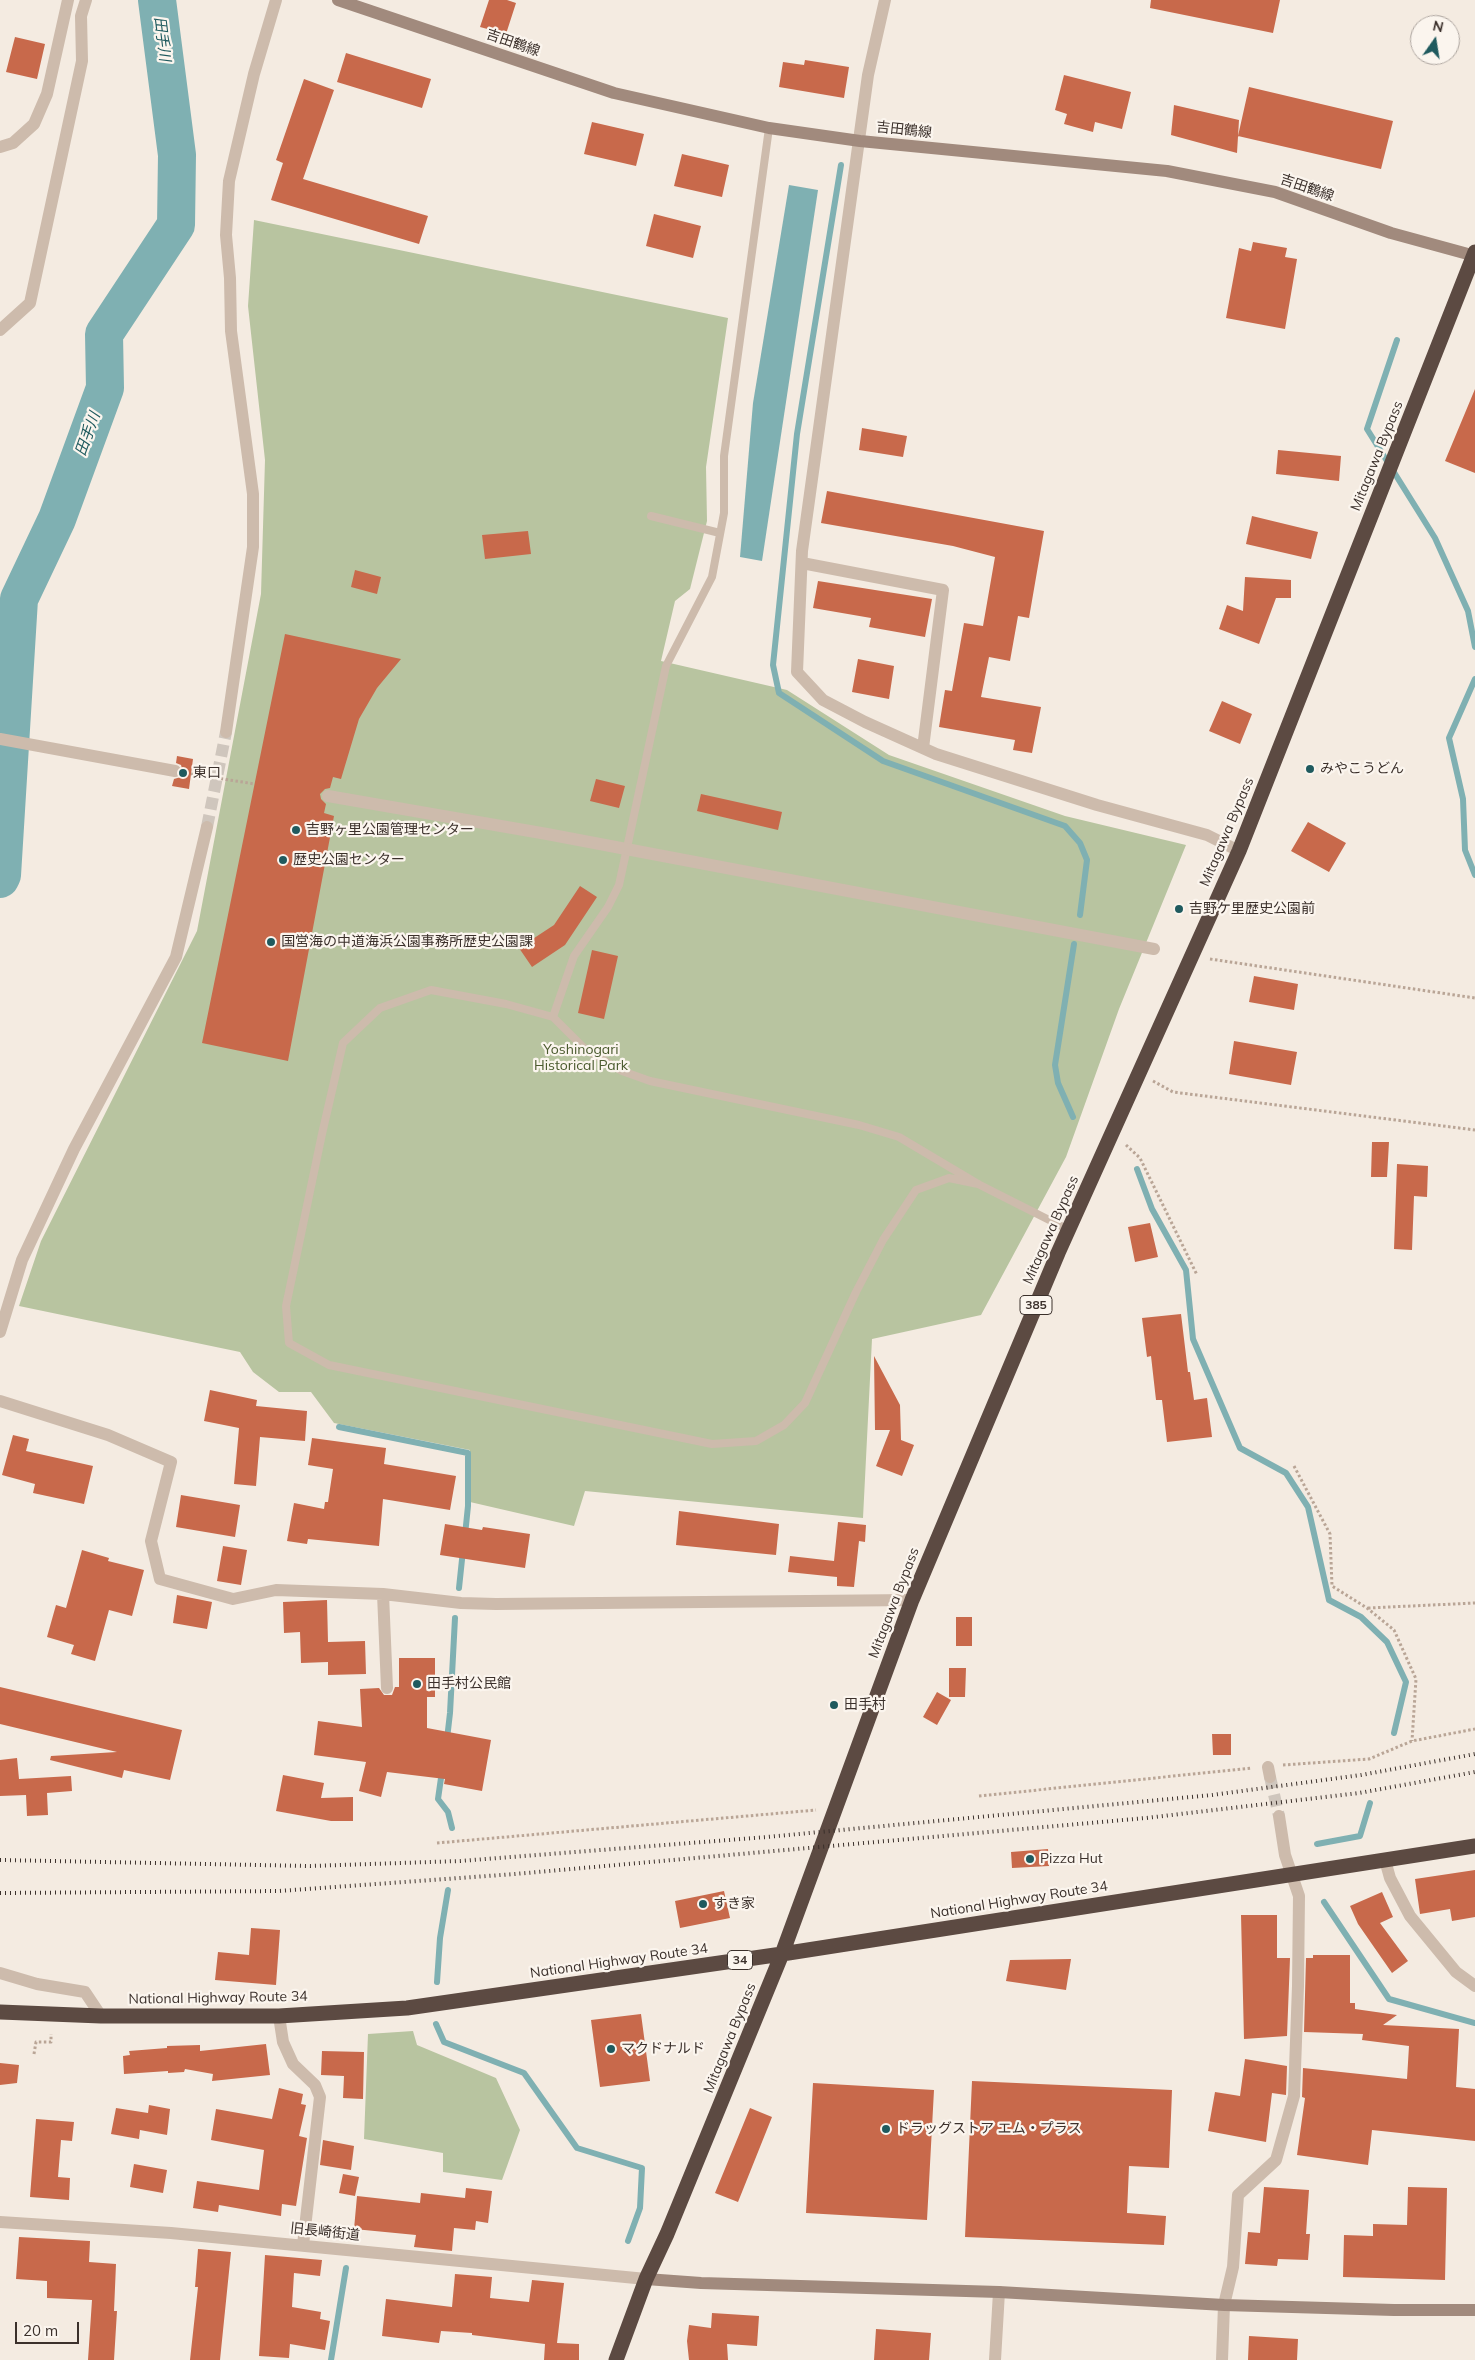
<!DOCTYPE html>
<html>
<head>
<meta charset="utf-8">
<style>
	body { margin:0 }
	#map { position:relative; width:1475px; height:2360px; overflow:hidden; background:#f4ebe1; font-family:Mulish,sans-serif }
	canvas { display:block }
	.north { position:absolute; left:1410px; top:15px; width:50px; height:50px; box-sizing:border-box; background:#fbf5ee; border:1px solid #aea6a0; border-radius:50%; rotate:13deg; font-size:14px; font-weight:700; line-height:20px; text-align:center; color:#3b302b }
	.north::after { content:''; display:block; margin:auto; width:18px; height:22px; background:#1f5a5e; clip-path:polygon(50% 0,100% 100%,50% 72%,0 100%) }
	.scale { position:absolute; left:15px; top:2322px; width:64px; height:22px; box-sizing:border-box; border:2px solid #3b302b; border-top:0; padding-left:6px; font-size:15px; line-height:18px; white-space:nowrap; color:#3b302b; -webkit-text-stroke:4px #fbf5ee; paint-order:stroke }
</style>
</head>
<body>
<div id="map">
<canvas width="1475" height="2360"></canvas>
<div class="north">N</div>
<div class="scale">20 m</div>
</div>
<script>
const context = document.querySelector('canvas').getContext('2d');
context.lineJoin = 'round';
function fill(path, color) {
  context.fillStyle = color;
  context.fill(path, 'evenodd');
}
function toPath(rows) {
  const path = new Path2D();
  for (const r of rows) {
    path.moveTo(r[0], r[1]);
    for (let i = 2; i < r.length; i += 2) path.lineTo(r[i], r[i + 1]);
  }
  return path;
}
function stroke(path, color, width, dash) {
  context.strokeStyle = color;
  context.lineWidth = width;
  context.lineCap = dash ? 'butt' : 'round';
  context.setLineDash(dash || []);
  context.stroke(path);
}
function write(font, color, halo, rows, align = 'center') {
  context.font = font + ' Mulish,"Noto Sans JP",sans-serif';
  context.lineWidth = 4.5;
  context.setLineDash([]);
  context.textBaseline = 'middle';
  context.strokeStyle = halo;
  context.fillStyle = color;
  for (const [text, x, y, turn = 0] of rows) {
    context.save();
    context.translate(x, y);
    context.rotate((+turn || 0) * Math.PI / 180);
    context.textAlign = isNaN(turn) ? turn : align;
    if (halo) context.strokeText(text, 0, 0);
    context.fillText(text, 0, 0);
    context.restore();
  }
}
const green = toPath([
	[254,220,728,318,706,467,707,521,690,589,675,601,661,661,787,690,889,755,1065,816,1186,845,1119,1009,1066,1157,981,1315,872,1339,863,1518,585,1491,574,1526,470,1502,470,1450,334,1423,311,1392,279,1392,253,1372,240,1352,19,1306,41,1241,197,931,261,594,265,460,248,306],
	[413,2031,417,2045,496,2078,520,2130,502,2180,443,2172,443,2153,364,2139,368,2034]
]);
const water = toPath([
	[789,185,818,190,762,561,740,557,753,403]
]);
const stream = toPath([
	[841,165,797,434,773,665,779,693,883,761,1065,826,1080,843,1087,860,1080,915],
	[1397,340,1367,429,1435,538,1468,611,1475,647],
	[1475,679,1449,738,1463,799,1465,850,1475,875],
	[1073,1117,1058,1083,1055,1065,1074,944],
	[1137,1169,1152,1209,1186,1270,1193,1339,1240,1448,1286,1473,1308,1507,1329,1600,1361,1617,1387,1642,1406,1682,1394,1733],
	[339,1427,468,1453,468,1506,465,1535],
	[459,1588,463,1550],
	[447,1739,450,1713,455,1618],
	[442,1771,438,1799,448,1812,452,1828],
	[1317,1844,1360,1836,1370,1803],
	[1324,1902,1389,1999,1475,2023],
	[437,1982,440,1938,448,1890],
	[436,2024,444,2042,524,2073,577,2148,642,2168,640,2208,628,2241],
	[331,2360,346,2268]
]);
const river = toPath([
	[0,879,2,875,19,599,57,519,105,388,104,334,176,225,177,155,157,0]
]);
const building = toPath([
	[489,0,507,0,516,3,506,34,480,27],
	[1151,0,1280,0,1273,33,1150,8],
	[15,37,45,44,37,79,6,72],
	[346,53,431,79,422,108,337,82],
	[805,60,849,67,844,98,779,87,783,62,804,65],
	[1064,75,1131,92,1122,129,1095,122,1093,132,1064,124,1067,114,1055,110],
	[304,79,334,90,303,179,428,216,419,244,271,200,283,163,276,160],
	[1249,87,1393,121,1381,169,1238,136],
	[1174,105,1239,120,1237,153,1171,135],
	[592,122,644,134,636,166,584,154],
	[682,154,729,165,722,197,674,186],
	[654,214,701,226,693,258,646,246],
	[1253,242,1287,248,1285,257,1297,259,1285,329,1226,318,1239,248,1251,251],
	[1475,389,1475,473,1445,461],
	[862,428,907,436,903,457,859,450],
	[1278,450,1341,456,1339,481,1276,474],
	[827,491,1044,531,1029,618,1018,616,1010,661,989,657,981,697,1041,707,1032,753,1013,750,1015,740,939,727,945,690,952,691,964,623,983,626,995,557,953,546,821,523],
	[1252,516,1318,532,1311,559,1246,544],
	[528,531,531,554,485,559,482,535],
	[355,570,381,577,377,594,351,587],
	[1245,577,1291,580,1291,598,1276,598,1259,644,1219,629,1227,605,1243,611],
	[818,581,932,599,925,637,869,627,871,618,813,608],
	[285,634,401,659,377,688,359,719,341,779,333,777,330,788,325,789,320,794,321,799,326,804,324,813,334,816,288,1061,202,1043],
	[858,659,894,666,889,699,852,692],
	[1222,701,1252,714,1240,744,1209,731],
	[177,756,193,759,189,789,172,786,174,779,181,777,183,772,181,765,176,763],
	[596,779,625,786,619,808,590,801],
	[701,794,782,812,778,830,697,811],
	[1308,822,1346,843,1329,872,1291,851],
	[580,886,597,897,565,945,532,967,519,948,554,925],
	[592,950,618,956,604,1019,578,1013],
	[1254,976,1298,984,1294,1010,1249,1002],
	[1234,1041,1297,1052,1291,1085,1229,1074],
	[1372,1142,1389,1142,1387,1177,1371,1177],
	[1397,1164,1428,1166,1427,1197,1414,1196,1412,1250,1394,1249],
	[1150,1223,1158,1257,1135,1262,1128,1227],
	[1181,1314,1188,1372,1190,1372,1194,1400,1207,1398,1212,1437,1167,1442,1162,1400,1156,1400,1151,1356,1147,1357,1142,1318],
	[874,1356,900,1405,901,1440,914,1445,902,1476,876,1466,890,1430,875,1430],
	[210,1390,257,1400,256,1406,307,1411,305,1441,260,1437,256,1486,234,1484,239,1428,204,1421],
	[13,1435,29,1439,26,1451,93,1466,84,1504,33,1493,35,1484,2,1475],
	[312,1438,386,1448,384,1464,456,1476,450,1510,383,1499,379,1546,308,1539,307,1544,287,1541,294,1503,324,1509,325,1502,328,1502,333,1469,308,1465],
	[181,1495,240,1505,235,1537,176,1527],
	[679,1511,779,1524,776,1555,676,1545],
	[838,1522,866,1525,865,1542,859,1541,854,1587,837,1586,837,1577,788,1572,790,1556,834,1561],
	[445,1524,482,1530,483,1527,530,1534,525,1568,440,1555],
	[223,1546,247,1550,241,1585,217,1581],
	[82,1550,109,1558,108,1561,144,1570,132,1616,109,1610,95,1661,71,1654,74,1645,47,1637,56,1605,66,1608],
	[177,1595,212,1602,207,1629,173,1623],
	[327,1600,328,1642,365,1641,366,1674,328,1675,328,1662,301,1663,300,1632,284,1633,283,1602],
	[956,1617,972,1617,972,1646,956,1646],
	[399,1658,435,1658,435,1697,427,1697,427,1728,491,1740,482,1791,444,1784,445,1779,387,1772,381,1797,359,1791,366,1762,314,1755,318,1721,362,1727,360,1689,379,1688,384,1695,392,1695,395,1687,399,1687],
	[949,1668,966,1668,965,1697,949,1697],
	[0,1687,182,1730,170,1780,124,1770,122,1778,50,1760,51,1756,117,1752,0,1724],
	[937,1692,951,1700,937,1725,923,1717],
	[1212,1734,1231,1734,1231,1755,1213,1755],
	[17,1758,19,1779,71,1776,72,1791,47,1793,48,1815,27,1816,26,1795,0,1796,0,1760],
	[283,1775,324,1783,321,1798,353,1797,353,1821,331,1821,276,1811],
	[1048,1849,1049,1866,1012,1868,1011,1852],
	[1475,1870,1475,1917,1452,1921,1450,1909,1420,1914,1415,1879],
	[724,1891,730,1918,680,1928,675,1901],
	[1382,1892,1393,1917,1380,1923,1408,1961,1392,1973,1358,1924,1350,1906],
	[1241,1915,1277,1915,1277,1958,1290,1958,1287,2036,1244,2039],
	[251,1928,280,1930,276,1985,215,1980,218,1952,249,1955],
	[1313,1955,1350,1955,1350,2003,1355,2003,1355,2009,1397,2015,1383,2025,1459,2029,1456,2087,1475,2089,1475,2141,1372,2130,1368,2165,1297,2155,1305,2098,1302,2097,1303,2068,1407,2079,1409,2046,1362,2040,1363,2034,1304,2032,1306,1958,1313,1958],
	[1071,1959,1066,1990,1006,1981,1010,1960],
	[641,2014,650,2081,600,2087,591,2020],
	[266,2044,270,2075,212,2081,213,2074,185,2069,184,2072,168,2073,168,2071,124,2074,123,2056,130,2055,129,2051,167,2048,167,2046,200,2045,200,2051],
	[322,2051,364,2052,363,2099,343,2098,344,2076,321,2075],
	[1245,2059,1287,2066,1286,2095,1272,2093,1266,2142,1208,2131,1215,2092,1240,2096],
	[0,2063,19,2065,17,2083,0,2085],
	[972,2081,1172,2090,1169,2168,1129,2166,1127,2213,1166,2216,1164,2245,965,2237],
	[813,2083,934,2090,927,2220,806,2213],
	[279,2088,303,2094,301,2104,306,2105,299,2136,307,2138,296,2206,282,2204,281,2216,219,2205,218,2212,193,2208,197,2181,259,2190,264,2150,211,2140,216,2109,272,2119],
	[149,2105,170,2109,167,2135,140,2130,139,2139,111,2134,116,2108,148,2113],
	[750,2108,772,2117,738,2202,715,2193],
	[36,2119,74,2122,72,2141,61,2140,58,2177,70,2178,69,2200,30,2197],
	[323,2140,354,2146,351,2170,320,2165],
	[134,2164,167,2170,163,2193,130,2187],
	[343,2174,359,2177,355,2196,339,2193],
	[1264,2187,1309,2190,1306,2234,1310,2234,1308,2260,1278,2259,1277,2266,1245,2264,1248,2232,1260,2233],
	[1408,2187,1447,2188,1445,2280,1343,2277,1344,2235,1373,2236,1373,2224,1407,2225],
	[466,2188,492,2191,488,2223,476,2221,475,2230,454,2228,452,2251,414,2247,416,2235,354,2229,357,2196,420,2203,421,2193,465,2198],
	[19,2237,90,2241,89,2262,116,2264,114,2311,117,2311,114,2360,88,2360,92,2300,47,2298,47,2281,16,2279],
	[198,2249,231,2252,220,2360,190,2360,198,2287,195,2287],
	[265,2255,322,2260,320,2276,294,2273,292,2307,321,2312,320,2319,330,2321,325,2350,290,2344,289,2358,259,2356],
	[455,2274,492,2277,490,2298,529,2302,532,2280,564,2283,557,2343,579,2344,579,2360,544,2360,545,2344,472,2335,472,2333,441,2331,439,2343,382,2336,386,2299,452,2307],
	[712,2313,759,2316,757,2346,727,2344,728,2360,689,2360,687,2341,689,2325,711,2328],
	[876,2329,931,2333,929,2360,874,2360],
	[1249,2336,1298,2339,1297,2360,1248,2360]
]);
const streetTunnel = toPath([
	[207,827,226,732],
	[1270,1777,1279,1816]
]);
const path = toPath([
	[191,774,255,784],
	[1210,959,1475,998],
	[1153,1081,1173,1092,1475,1130],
	[1126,1145,1140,1158,1197,1275],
	[1294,1466,1330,1534,1332,1586,1367,1608,1394,1630,1416,1679,1412,1741],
	[1368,1608,1475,1603],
	[1283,1765,1369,1759,1412,1741,1475,1729],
	[979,1796,1252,1768],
	[437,1843,816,1810],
	[34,2054,36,2042,51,2042,51,2034]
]);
const lane = toPath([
	[651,516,720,533],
	[553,1017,574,956,608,907,619,885,666,666,712,577,724,513,724,456,769,128],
	[978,1184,949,1178,916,1190,883,1240,856,1292,805,1403,784,1425,756,1441,712,1444,329,1365,289,1343,286,1306,322,1134,343,1043,380,1008,431,990,506,1004,553,1017,585,1049,622,1071,650,1081,859,1125,899,1137,978,1184,1069,1230]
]);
const street = toPath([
	[885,0,868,75,802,551,797,672,823,700,865,722,936,754,1097,805,1207,835,1239,851],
	[0,147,13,143,34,124,47,94,68,0],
	[0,330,30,303,82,61,81,16,86,0],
	[802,563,943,590,923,748],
	[226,732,253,547,253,494,231,331,230,278,226,235,229,181,254,74,276,0],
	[0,739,175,771],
	[328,796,547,834,1154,949],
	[0,1332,22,1260,74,1149,176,957,207,827],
	[0,1401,108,1435,171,1462,151,1541,160,1579,233,1599,276,1590,383,1594,461,1603,496,1604,912,1600],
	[383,1594,387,1688],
	[1268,1767,1270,1777],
	[1385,1860,1390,1878,1410,1916,1456,1972,1475,1986],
	[0,1973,37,1984,85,1992,101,2016],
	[279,2016,283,2042,293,2064,315,2085,320,2097,303,2245],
	[0,2222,171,2233,646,2279],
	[995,2360,999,2292],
	[1222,2360,1224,2305,1233,2267,1238,2195,1276,2160,1294,2096,1298,1986,1299,1896,1285,1855,1279,1816]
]);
const secondary = toPath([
	[338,0,614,93,769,128,860,141,1167,171,1275,192,1391,233,1475,256],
	[646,2279,701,2283,999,2292,1224,2305,1394,2310,1475,2310]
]);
const highway = toPath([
	[0,2012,101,2016,279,2016,407,2008,782,1954,1475,1846],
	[616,2360,646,2279,667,2234,782,1954,912,1600,1058,1253,1239,851,1475,252]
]);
const rail = toPath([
	[0,1860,310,1866,460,1861,767,1837,1212,1795,1361,1775,1475,1754],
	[0,1893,279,1891,515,1874,1146,1818,1359,1793,1475,1772]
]);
const markers = [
	[1310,769,5,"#1f5a5e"],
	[183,773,5,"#1f5a5e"],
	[296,830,5,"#1f5a5e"],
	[283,860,5,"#1f5a5e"],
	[1179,909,5,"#1f5a5e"],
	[271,942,5,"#1f5a5e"],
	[417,1684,5,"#1f5a5e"],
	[834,1705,5,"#1f5a5e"],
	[1030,1859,5,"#1f5a5e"],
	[703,1904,5,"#1f5a5e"],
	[611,2049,5,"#1f5a5e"],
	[886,2129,5,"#1f5a5e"]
];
const shields = [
	[1036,1305,32],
	[740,1960,25]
];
const shieldNames = [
	["385",1036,1305],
	["34",740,1960]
];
const streetNames = [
	["吉田鶴線",513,43,19],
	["吉田鶴線",904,130,6],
	["吉田鶴線",1307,188,19],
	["Mitagawa Bypass",1377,456,-68],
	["Mitagawa Bypass",1227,832,-67],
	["Mitagawa Bypass",1051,1230,-66],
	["Mitagawa Bypass",894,1603,-69],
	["National Highway Route 34",1019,1900,-9],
	["National Highway Route 34",619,1961,-8],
	["National Highway Route 34",218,1998,-1],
	["Mitagawa Bypass",730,2038,-68],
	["旧長崎街道",325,2232,6]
];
const poiNames = [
	["みやこうどん",1320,769],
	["東口",193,773],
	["吉野ヶ里公園管理センター",306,830],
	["歴史公園センター",293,860],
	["吉野ケ里歴史公園前",1189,909],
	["国営海の中道海浜公園事務所歴史公園課",281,942],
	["田手村公民館",427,1684],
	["田手村",844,1705],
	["Pizza Hut",1040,1859],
	["すき家",713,1904],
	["マクドナルド",621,2049],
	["ドラッグストア エム・プラス",896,2129]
];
const parkNames = [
	["Yoshinogari",581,1050],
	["Historical Park",581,1066]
];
const waterNames = [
	["田手川",162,39,83],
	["田手川",88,434,-70]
];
fill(green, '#b8c4a0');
fill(water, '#7fb0b2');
stroke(stream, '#7fb0b2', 6);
stroke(river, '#7fb0b2', 38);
fill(building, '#c8694b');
stroke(streetTunnel, '#cfc6bd', 12, [12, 6]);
stroke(path, '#b9a596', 3, [2.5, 2.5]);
stroke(lane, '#cdbbac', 8);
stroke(street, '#cdbbac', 12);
stroke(secondary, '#a18a7d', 12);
stroke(highway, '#5c4a42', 15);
stroke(rail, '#3b302b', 4, [1, 4]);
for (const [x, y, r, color] of markers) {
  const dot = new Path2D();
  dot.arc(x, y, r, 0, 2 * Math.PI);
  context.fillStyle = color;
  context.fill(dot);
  stroke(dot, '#fbf5ee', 2);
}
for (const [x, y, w] of shields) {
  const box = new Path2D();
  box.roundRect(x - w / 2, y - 9.5, w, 19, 4);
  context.fillStyle = '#fbf5ee';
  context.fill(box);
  stroke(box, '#3b302b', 1);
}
write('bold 12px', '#3b302b', null, shieldNames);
write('14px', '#3b302b', '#fbf5ee', streetNames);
write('14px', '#3b302b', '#fbf5ee', poiNames, 'left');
write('14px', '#4a5a2e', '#fbf5ee', parkNames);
write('italic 15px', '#1f5a5e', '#fbf5ee', waterNames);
</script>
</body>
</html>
